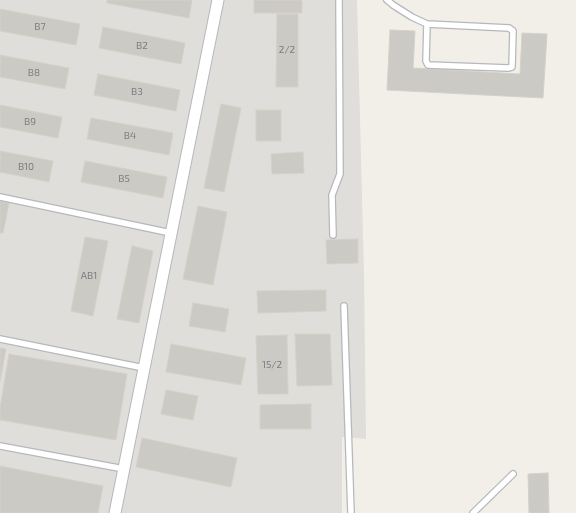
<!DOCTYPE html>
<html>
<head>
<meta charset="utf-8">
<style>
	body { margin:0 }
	canvas { display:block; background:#f1efe8 }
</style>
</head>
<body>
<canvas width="576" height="513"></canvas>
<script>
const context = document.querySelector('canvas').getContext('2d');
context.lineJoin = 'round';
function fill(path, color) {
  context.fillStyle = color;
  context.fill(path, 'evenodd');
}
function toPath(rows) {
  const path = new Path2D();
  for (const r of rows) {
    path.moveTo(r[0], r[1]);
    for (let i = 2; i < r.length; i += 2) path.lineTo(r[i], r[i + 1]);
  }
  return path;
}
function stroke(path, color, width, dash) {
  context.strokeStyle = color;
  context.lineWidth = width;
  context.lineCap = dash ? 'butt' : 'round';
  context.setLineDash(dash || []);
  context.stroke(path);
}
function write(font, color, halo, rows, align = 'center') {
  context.font = font + ' "Exo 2",sans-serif';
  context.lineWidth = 3;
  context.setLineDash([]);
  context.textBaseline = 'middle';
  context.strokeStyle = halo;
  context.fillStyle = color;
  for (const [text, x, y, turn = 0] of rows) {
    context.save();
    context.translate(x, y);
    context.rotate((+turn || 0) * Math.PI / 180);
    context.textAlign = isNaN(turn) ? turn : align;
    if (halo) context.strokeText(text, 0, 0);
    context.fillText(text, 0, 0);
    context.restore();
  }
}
const industrial = toPath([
	[0,0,357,0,364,275,366,439,342,437,342,513,0,513]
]);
const building = toPath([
	[107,0,192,0,189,18,107,3,107,0],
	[254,0,302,0,302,13,254,13,254,0],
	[0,9,80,24,76,45,0,31,0,9],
	[277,14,298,14,298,87,276,87,277,14],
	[103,27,185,43,181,64,99,48,103,27],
	[390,30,415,31,413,68,520,74,522,33,547,34,543,98,387,90,390,30],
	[0,55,69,68,65,89,0,77,0,55],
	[98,74,180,90,176,111,94,95,98,74],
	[221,104,241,108,224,192,204,188,221,104],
	[0,105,62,117,58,138,0,127,0,105],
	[256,110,281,110,281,141,256,141,256,110],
	[91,118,173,133,169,155,87,139,91,118],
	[0,151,53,161,49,182,0,172,0,151],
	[303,152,304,173,272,174,271,154,303,152],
	[85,161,167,177,163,198,81,182,85,161],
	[0,201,9,203,3,233,0,233,0,201],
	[198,206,227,212,213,285,183,279,198,206],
	[85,237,108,241,93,316,71,311,85,237],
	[358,239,358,263,327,264,326,240,358,239],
	[132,246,153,251,139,323,117,319,132,246],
	[326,290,326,311,258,313,257,291,326,290],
	[193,303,229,309,225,332,189,326,193,303],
	[295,334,330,334,332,385,297,386,295,334],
	[287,335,288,394,258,394,256,336,287,335],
	[171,344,246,358,241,385,166,372,171,344],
	[0,348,6,349,0,381,0,348],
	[9,354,127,374,116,440,0,420,0,408,9,354],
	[166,390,198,396,193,420,161,414,166,390],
	[311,404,311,429,260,429,260,405,311,404],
	[142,438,237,458,231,487,136,467,142,438],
	[0,466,103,486,98,513,0,513,0,466],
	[548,473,549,513,529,513,528,474,548,473]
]);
const lane = toPath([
	[387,0,393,5,412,17,427,24,509,28,513,31,512,67,508,68,428,65,426,61,427,24],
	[0,197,171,233],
	[333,235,332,195,340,174,339,0],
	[344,306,351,513],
	[0,339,144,368],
	[0,446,124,469],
	[473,513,513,474]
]);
const street = toPath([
	[115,513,218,0]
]);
const numberNames = [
	["В7",40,27],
	["В2",142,46],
	["2/2",287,50],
	["В8",34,73],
	["В3",137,92],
	["В9",30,122],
	["В4",130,136],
	["В10",26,167],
	["В5",124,179],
	["АВ1",89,276],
	["15/2",272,365]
];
fill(industrial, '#e0deda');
fill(building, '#cccac5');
stroke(building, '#d6d1c6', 1);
stroke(lane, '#b5b8bc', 8);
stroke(street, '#b5b8bc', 13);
stroke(lane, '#fff', 5.5);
stroke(street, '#fff', 11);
write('10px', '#7a7d7f', null, numberNames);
</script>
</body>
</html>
